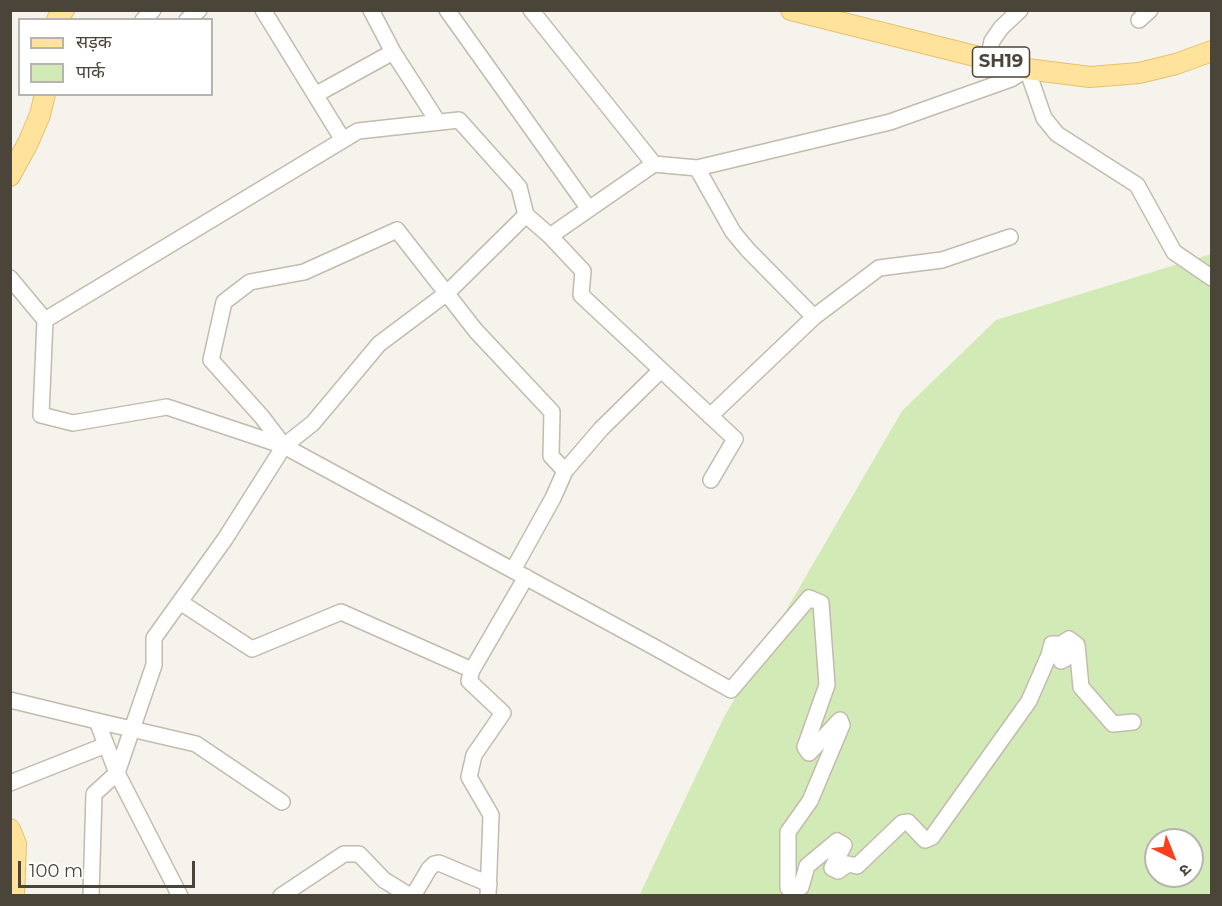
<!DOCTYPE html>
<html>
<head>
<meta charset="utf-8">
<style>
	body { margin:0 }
	#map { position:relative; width:1222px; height:906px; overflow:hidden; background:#f6f3ec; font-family:Montserrat,"Noto Sans Devanagari",sans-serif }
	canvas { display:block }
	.frame { position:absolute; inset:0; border:12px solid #4b4439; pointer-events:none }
	.legend { position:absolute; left:18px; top:18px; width:195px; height:78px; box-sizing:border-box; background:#fff; border:2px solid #b7b4b0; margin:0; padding:8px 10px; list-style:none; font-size:18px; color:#4b4439 }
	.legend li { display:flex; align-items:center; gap:12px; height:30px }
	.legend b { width:30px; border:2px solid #b7b4b0 }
	.north { position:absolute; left:1144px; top:828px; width:60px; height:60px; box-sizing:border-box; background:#fff; border:2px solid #b7b4b0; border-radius:50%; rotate:137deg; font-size:16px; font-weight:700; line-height:24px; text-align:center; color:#4b4439 }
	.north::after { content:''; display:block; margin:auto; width:21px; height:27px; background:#fc3f1d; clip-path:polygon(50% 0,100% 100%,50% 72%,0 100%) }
	.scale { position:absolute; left:18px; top:861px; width:177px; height:27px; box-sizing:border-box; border:3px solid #4b4439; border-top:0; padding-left:8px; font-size:18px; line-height:21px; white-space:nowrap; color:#4b4439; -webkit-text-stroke:4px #fff; paint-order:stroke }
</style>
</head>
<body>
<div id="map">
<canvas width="1222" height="906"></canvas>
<div class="frame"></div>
<ul class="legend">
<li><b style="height:8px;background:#ffe39c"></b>सड़क</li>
<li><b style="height:16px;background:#d2eab5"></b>पार्क</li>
</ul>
<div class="north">उ</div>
<div class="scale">100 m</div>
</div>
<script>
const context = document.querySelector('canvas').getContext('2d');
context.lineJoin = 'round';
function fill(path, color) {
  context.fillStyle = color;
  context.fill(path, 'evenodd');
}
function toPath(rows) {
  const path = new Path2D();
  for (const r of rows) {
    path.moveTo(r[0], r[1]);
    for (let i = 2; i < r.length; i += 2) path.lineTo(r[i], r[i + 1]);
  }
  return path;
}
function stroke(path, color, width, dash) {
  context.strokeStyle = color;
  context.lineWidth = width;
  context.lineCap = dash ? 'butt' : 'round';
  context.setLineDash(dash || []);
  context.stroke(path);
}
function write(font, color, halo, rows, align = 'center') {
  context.font = font + ' Montserrat,sans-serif';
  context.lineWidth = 4.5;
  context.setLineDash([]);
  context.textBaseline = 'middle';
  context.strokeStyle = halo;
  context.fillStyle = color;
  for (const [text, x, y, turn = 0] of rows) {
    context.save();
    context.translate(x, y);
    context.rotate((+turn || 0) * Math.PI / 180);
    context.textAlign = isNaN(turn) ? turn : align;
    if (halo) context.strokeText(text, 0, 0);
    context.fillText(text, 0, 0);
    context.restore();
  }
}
const green = toPath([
	[1211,254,1211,895,639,896,724,717,902,411,996,320],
	[1156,840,1192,840,1192,876,1156,876]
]);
const minor = toPath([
	[263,10,343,140],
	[371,10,393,52,438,122],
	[447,10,589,209],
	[531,10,654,164],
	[143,20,153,10],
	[187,20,199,10],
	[1139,20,1150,10],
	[988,59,992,41,1001,28,1020,10],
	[315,95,393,52],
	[697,168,733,232,748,250,814,317],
	[550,236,654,164,697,168,890,122,1011,79,1027,69,1044,118,1057,134,1137,185,1174,252,1212,278],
	[10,278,45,320,41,415,73,423,167,407,284,446,656,648,731,690,809,598,821,603,827,685,805,747,809,753,840,720,842,725,810,801,788,832,788,888,801,887,807,866,837,841,844,845,832,868,838,871,848,864,857,866,902,823,908,822,925,840,932,837,1029,701,1049,655,1052,644,1056,644,1061,661,1065,659,1064,642,1069,639,1077,645,1081,687,1113,724,1133,722],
	[45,320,358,131,459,120,519,187,526,215,550,236,583,271,581,295,735,439,711,480],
	[710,416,814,317,879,268,942,260,1010,237],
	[284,446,262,417,211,360,224,302,250,282,304,272,397,230,476,331,552,412,551,456,565,471,553,498,513,570],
	[565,471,601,429,661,370],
	[180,602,252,649,341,612,472,670],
	[10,700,97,721,117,773,180,896],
	[97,721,196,744,282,802],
	[10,783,106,745],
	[91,896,94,794,117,773,154,665,154,638,225,539,284,446,313,423,379,344,447,293,526,215],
	[281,896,344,854,359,854,384,880,410,896],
	[413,896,429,869,434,864,439,863,489,884],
	[488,896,491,815,469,777,474,755,503,713,469,681,472,670,526,577]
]);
const major = toPath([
	[791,10,1027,69,1090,77,1139,73,1176,64,1212,51],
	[57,20,60,13,64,10],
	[10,176,28,143,40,115,45,94],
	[10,829,16,844,14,896]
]);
const shields = [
	[1001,62,57]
];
const shieldNames = [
	["SH19",1001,62]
];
fill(green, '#d2eab5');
stroke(minor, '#c2bbae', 18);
stroke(major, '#e6c16a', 22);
stroke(minor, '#fff', 15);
stroke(major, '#ffe39c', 20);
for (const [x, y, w] of shields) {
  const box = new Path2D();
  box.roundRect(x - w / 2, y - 15, w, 30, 4.5);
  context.fillStyle = '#fff';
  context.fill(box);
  stroke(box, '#4b4439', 1.5);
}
write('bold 18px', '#4b4439', null, shieldNames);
</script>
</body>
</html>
